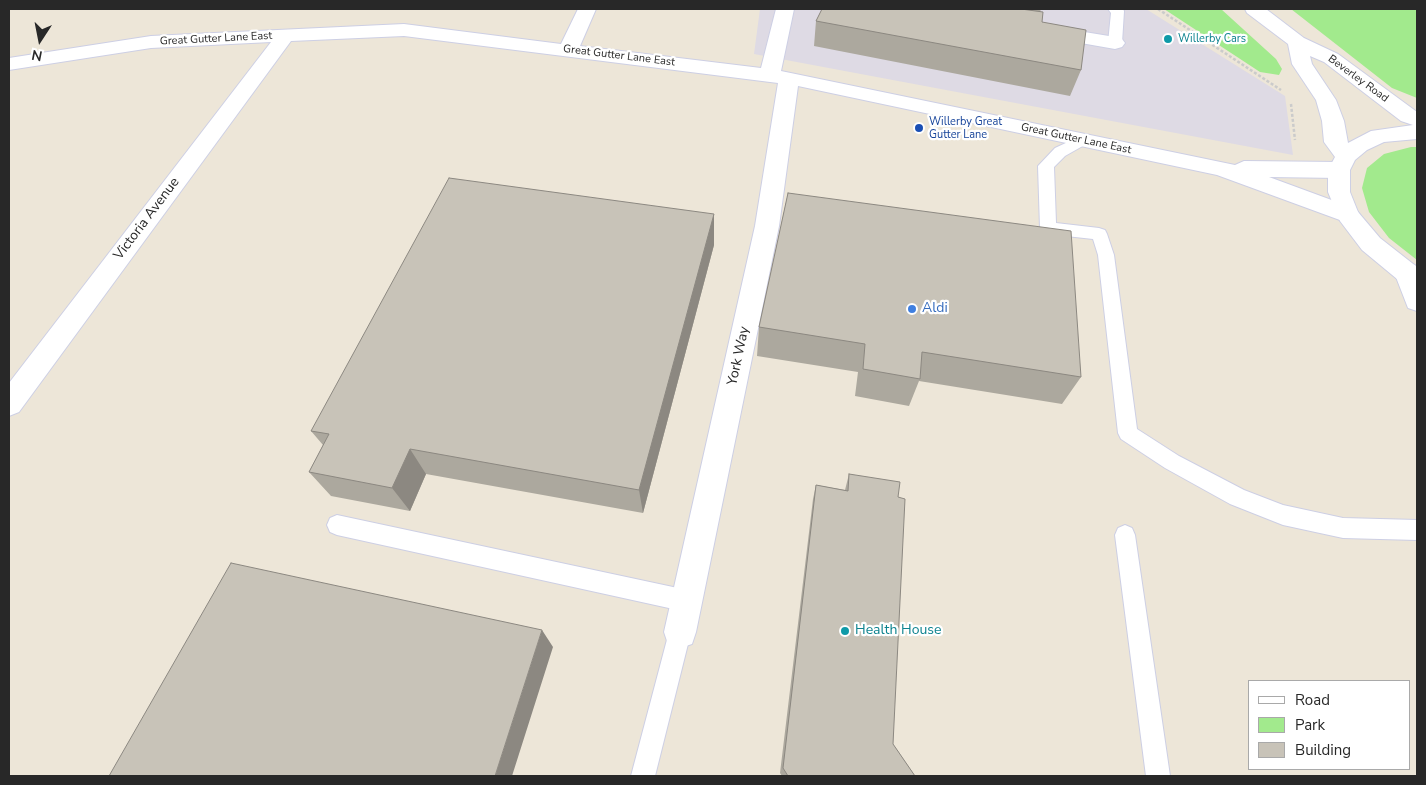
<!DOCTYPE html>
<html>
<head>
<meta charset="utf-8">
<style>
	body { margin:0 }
	#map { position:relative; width:1426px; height:785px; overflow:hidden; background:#ede6d8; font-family:"Nunito Sans",sans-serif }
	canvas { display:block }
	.frame { position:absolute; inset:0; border:10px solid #282828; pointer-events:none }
	.legend { position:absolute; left:1248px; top:680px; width:162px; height:90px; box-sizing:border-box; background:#fff; border:1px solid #a9a9a9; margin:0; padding:6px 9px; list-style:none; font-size:15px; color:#282828 }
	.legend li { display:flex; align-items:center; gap:10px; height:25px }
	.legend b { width:25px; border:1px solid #a9a9a9 }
	.north { position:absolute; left:15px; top:15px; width:50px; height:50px; -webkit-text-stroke:4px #fff; paint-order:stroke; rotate:191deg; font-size:14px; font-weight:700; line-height:20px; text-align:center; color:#282828 }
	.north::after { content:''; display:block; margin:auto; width:18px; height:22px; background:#282828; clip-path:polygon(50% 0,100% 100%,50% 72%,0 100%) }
</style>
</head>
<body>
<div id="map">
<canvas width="1426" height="785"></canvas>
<div class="frame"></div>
<ul class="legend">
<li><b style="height:6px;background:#fff"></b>Road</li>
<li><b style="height:14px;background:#a2ea8d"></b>Park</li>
<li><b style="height:14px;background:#c8c3b8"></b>Building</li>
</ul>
<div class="north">N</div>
</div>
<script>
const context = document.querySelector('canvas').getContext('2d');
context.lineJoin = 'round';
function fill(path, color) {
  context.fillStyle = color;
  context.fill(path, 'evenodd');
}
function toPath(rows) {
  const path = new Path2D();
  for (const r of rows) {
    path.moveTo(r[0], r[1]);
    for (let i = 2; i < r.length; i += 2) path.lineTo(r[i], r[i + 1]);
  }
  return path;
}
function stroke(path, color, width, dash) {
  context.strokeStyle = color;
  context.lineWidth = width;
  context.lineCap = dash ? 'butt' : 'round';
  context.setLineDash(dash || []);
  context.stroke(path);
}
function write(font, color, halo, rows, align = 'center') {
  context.font = font + ' "Nunito Sans",sans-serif';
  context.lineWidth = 4.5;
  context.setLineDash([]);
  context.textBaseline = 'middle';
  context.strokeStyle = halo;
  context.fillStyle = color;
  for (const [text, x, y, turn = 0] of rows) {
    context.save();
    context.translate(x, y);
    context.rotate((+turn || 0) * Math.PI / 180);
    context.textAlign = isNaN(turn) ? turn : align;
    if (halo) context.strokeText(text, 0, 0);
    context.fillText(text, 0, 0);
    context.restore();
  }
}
const industrial = toPath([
	[760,9,1146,9,1285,96,1293,155,754,54]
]);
const green = toPath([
	[1164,9,1221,9,1276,59,1282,69,1279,75,1260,72],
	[1291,9,1417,9,1417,98,1392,88],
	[1411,147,1417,147,1417,260,1389,238,1369,212,1362,188,1367,168,1384,154]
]);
const path = toPath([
	[1158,9,1281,90],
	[1291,104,1295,140]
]);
const lane = toPath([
	[1108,9,1123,9,1124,11,1122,43,1120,46,1115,47,1108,43,1111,13,1108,9],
	[1083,135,1088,137,1090,140,1088,143,1065,156,1054,167,1056,223,1099,228,1105,230,1107,234,1114,255,1137,429,1179,456,1244,490,1283,505,1343,518,1417,520,1417,540,1343,538,1283,525,1230,504,1165,468,1121,439,1118,433,1098,255,1093,239,1048,234,1042,232,1040,228,1038,166,1055,148,1083,135],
	[337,515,687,590,695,593,698,601,695,609,687,612,337,535,330,532,327,525,330,518,337,515],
	[1125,525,1132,528,1135,535,1170,776,1146,776,1115,535,1118,528,1125,525],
	[680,621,688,624,691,632,655,776,631,776,669,632,672,624,680,621]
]);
const street = toPath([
	[578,9,596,9,580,46,761,68,776,9,794,9,781,71,1235,165,1244,161,1339,162,1347,165,1350,170,1347,175,1339,178,1269,177,1356,209,1360,215,1356,221,1348,223,1217,175,798,86,779,226,696,632,692,644,680,648,668,644,664,632,755,226,778,83,404,36,291,41,19,412,9,416,9,383,271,42,151,48,9,70,9,58,151,36,404,24,561,44,578,9],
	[1048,26,1115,37,1122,39,1125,43,1122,47,1115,49,1041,36,1038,32,1041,28,1048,26],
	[1406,263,1415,265,1417,270,1417,311,1408,308,1394,272,1397,265,1406,263]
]);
const secondary = toPath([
	[1245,9,1266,9,1304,38,1338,54,1417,112,1417,139,1384,142,1367,150,1355,160,1350,170,1350,192,1358,212,1380,238,1417,267,1417,287,1397,279,1362,250,1340,221,1328,192,1328,170,1335,157,1324,142,1322,121,1316,100,1292,64,1288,44,1247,13,1245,9],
	[1310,56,1324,62,1401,121,1413,125,1371,131,1348,143,1344,121,1336,100,1312,64,1310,56]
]);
const wall = toPath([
	[822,9,1041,9,1040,12,1042,22,1081,70,1070,96,814,46,816,21],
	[788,193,1081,377,1062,404,919,381,909,406,855,396,858,372,757,356,759,327],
	[714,214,714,245,643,513,426,474,410,511,331,496,309,472,323,445,311,431],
	[849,474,898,497,893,744,915,776,782,776,780,773,813,499,816,485,845,490]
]);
const shadedWall = toPath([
	[714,214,714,245,643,513,639,490],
	[410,449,426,474,410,511,392,488],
	[542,630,553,647,512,776,495,776]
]);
const building = toPath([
	[822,9,1021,9,1043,12,1042,22,1086,30,1081,70,816,21,822,9],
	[449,178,714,214,639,490,410,449,392,488,309,472,329,434,311,431,449,178],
	[788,193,1071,231,1081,377,922,352,920,379,863,369,865,344,759,327,788,193],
	[849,474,900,482,898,497,905,499,893,744,915,776,788,776,783,768,816,485,848,491,849,474],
	[231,563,542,630,495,776,109,776,231,563]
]);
const markers = [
	[1168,39,5,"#0f9aa8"],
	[919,128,5,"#1a4fb4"],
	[912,309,5,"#3f7fe0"],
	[845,631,5,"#0f9aa8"]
];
const farStreetnames = [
	["Great Gutter Lane East",216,39,-3],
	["Great Gutter Lane East",619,56,7],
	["Beverley Road",1358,79,36],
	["Great Gutter Lane East",1076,139,12]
];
const farCulturenames = [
	["Willerby Cars",1178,39]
];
const farTransitnames = [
	["Willerby Great",929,122],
	["Gutter Lane",929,135]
];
const streetNames = [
	["Victoria Avenue",147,219,-53],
	["York Way",739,356,-78]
];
const shopNames = [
	["Aldi",922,309]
];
const cultureNames = [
	["Health House",855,631]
];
fill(industrial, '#dedae4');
fill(green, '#a2ea8d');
stroke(lane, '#cdcfe4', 2);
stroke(street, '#cdcfe4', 2);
stroke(secondary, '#cdcfe4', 2);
stroke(path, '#cbcbcb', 2.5, [3, 2]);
fill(lane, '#fff');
fill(street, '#fff');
fill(secondary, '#fff');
fill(wall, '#aca89e');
fill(shadedWall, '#8c8881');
fill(building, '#c8c3b8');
stroke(building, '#8c8881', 1);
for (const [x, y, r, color] of markers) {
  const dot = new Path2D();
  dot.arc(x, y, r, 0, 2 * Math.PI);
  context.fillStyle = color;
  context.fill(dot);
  stroke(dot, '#fff', 2);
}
write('11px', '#282828', '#fff', farStreetnames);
write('11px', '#0d838f', '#fff', farCulturenames, 'left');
write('11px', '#164399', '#fff', farTransitnames, 'left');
write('14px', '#282828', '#fff', streetNames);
write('14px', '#366cbe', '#fff', shopNames, 'left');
write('14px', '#0d838f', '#fff', cultureNames, 'left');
</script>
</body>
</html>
